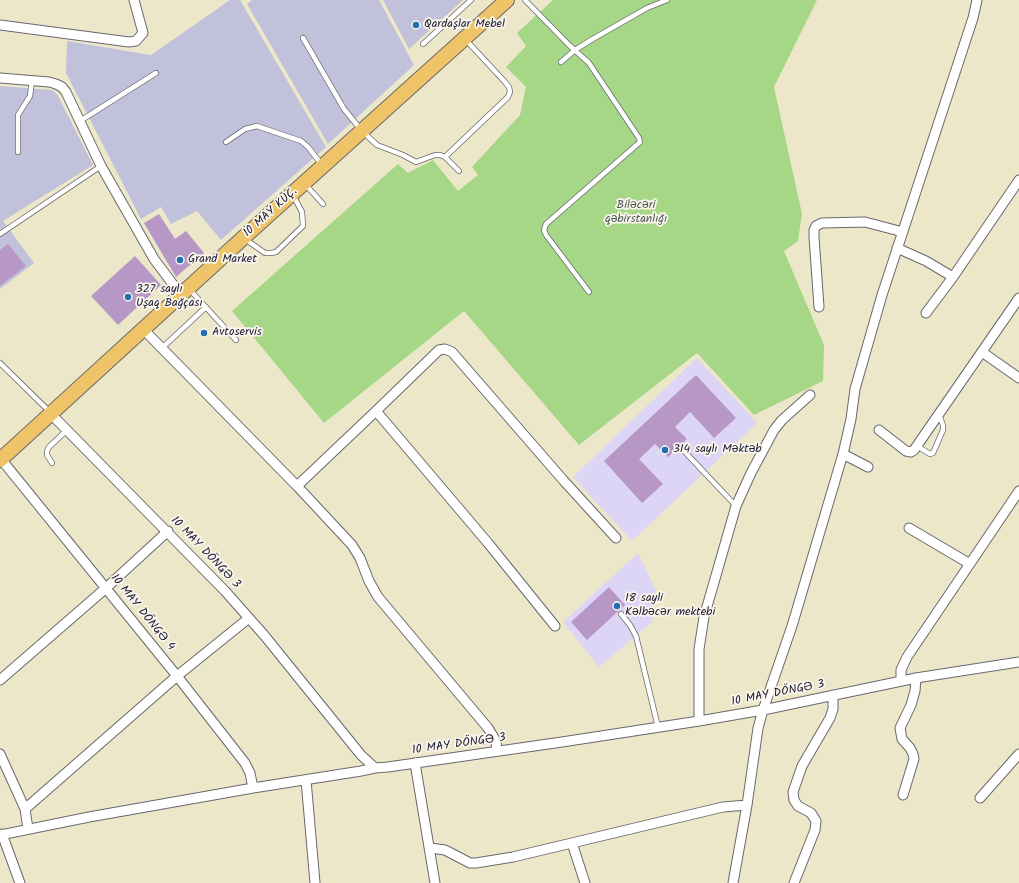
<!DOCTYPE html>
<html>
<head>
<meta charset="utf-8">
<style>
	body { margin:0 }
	canvas { display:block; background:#ede7ca }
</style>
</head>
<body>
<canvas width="1019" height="883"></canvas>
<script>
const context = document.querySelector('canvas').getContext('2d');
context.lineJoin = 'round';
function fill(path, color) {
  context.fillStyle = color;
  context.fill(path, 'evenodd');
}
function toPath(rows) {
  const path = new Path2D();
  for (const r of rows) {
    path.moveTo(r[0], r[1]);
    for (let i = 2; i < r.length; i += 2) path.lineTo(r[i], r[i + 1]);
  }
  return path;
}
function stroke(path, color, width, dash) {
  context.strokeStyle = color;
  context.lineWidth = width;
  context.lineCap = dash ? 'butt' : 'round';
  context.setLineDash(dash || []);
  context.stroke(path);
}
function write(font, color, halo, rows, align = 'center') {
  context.font = font + ' Kalam,sans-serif';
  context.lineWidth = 3.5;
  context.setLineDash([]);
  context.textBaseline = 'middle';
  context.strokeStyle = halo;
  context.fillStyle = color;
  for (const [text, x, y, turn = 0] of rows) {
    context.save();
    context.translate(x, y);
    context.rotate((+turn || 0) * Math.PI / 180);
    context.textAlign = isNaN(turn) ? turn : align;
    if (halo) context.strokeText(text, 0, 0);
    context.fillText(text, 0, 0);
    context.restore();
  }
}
const built = toPath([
	[697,358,757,423,632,541,573,477],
	[638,553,656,590,652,622,599,667,563,622]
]);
const industrial = toPath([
	[230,0,240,0,326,147,221,240,197,211,171,224,161,207,141,219,66,73,67,41,151,55],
	[252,0,379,0,414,65,328,144,247,4],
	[383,0,463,0,409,49],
	[0,86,52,90,57,94,93,165,3,221,34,263,0,289]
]);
const green = toPath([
	[553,0,817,0,774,87,802,214,798,241,784,251,824,345,823,381,754,415,697,353,579,445,464,311,324,423,232,311,398,164,408,173,433,160,458,191,478,175,472,167,520,115,526,87,506,67,526,46,517,33]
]);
const building = toPath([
	[159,214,175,239,186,231,204,253,176,277,144,223],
	[8,244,26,266,0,286,0,250],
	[135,256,161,285,118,325,91,296],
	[696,375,736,418,714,438,690,412,675,427,687,439,668,457,655,444,639,459,663,484,642,503,604,461],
	[609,587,625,605,587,640,571,622]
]);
const service = toPath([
	[525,0,569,45,589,63,639,138,640,142,546,224,544,230,546,235,589,292],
	[303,38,344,109,362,131,377,145,403,155,416,162,435,155,440,155,445,157,459,171],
	[423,44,471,0],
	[561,62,575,50,591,40,647,8,667,0],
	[80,121,156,73],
	[226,142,245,129,257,126,301,141,308,147,322,165],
	[18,152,18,115,30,96,32,80],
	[445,157,508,97,510,92,509,87,505,82,466,40],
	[305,184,323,204],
	[0,234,101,166],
	[245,239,265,253,271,253,276,252,303,226,302,212,293,195],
	[190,290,236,340],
	[162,348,206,307],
	[0,363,50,412],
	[917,446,930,454,933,453,943,430,943,425,939,415],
	[684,451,736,506],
	[52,463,47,455,47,451,49,447,67,430],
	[621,614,630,625,636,636,658,727]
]);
const minor = toPath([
	[0,25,129,42,136,41,143,33,134,0],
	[0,78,49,82,56,84,62,87,66,92,101,166,154,259,181,295],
	[897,248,926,261,953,277,1019,180],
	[819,307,814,237,814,230,816,226,822,223,865,222,903,232],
	[926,313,953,277],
	[144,330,297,486,352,545,360,558,369,581,378,597,488,728,496,741,497,751],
	[982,352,1019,378],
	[376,411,488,543,555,626],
	[51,414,225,591,264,635,361,755,375,768,388,767,562,742,699,721,763,710,916,678,1019,662],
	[879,430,906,451,911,452,914,450,1019,298],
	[843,454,868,467],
	[1,459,177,676,245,763,250,773,253,788],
	[297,486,376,411,439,350,445,349,452,352,564,481,616,538],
	[909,528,970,564],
	[0,680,106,588,168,531],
	[901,681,901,670,907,657,1019,491],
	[699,721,699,649,704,617,736,506,751,473,774,430,782,420,810,395],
	[0,754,25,809,28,829],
	[415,763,435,883],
	[306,780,315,883],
	[903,795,914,759,913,754,910,748,902,739,900,728,911,705,915,691,916,678],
	[980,798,1019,754],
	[25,809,177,676,249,618],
	[2,834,20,883],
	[0,835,89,817,253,788,361,771,375,768],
	[572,843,585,883],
	[430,848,445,850,470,863,476,863,513,857,723,807,747,805],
	[733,883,747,805,758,728,763,710,792,626,843,454,851,419,855,389,882,295,973,18,977,0],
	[794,883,815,830,816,821,811,813,798,806,794,800,793,792,802,766,830,718,833,709,833,695]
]);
const primary = toPath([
	[0,460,243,238,507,0]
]);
const markers = [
	[416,25,4,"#1f6fb2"],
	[180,260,4,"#1f6fb2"],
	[128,297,4,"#1f6fb2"],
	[204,333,4,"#1f6fb2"],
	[665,450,4,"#1f6fb2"],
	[617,606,4,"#1f6fb2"]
];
const poiNames = [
	["Qardaşlar Mebel",424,25],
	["Grand Market",188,260],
	["327 saylı",136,290],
	["Uşaq Bağçası",136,304],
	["Avtoservis",212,333],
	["314 saylı Məktəb",673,450],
	["18 sayli",625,599],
	["Kəlbəcər mektebi",625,613]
];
const parkNames = [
	["Biləcəri",636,206],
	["qəbirstanlığı",636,220]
];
const streetNames = [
	["10 MAY KÜÇ.",271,213,-42],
	["10 MAY DÖNGƏ 3",205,553,46],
	["10 MAY DÖNGƏ 4",142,613,51],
	["10 MAY DÖNGƏ 3",778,694,-11],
	["10 MAY DÖNGƏ 3",459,745,-8]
];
fill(built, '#ddd5f6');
fill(industrial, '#c2c1dc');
fill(green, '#a5d787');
fill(building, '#b797c6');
stroke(service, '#69676d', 6);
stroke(minor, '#69676d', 11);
stroke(primary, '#69676d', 16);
stroke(service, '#fff', 4.5);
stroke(minor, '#fff', 9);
stroke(primary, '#efc469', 14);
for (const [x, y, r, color] of markers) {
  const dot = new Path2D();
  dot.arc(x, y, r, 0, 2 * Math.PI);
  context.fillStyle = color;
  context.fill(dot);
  stroke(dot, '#fbf7ec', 1.5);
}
write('12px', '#22223b', '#fbf7ec', poiNames, 'left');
write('12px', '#495852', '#fbf7ec', parkNames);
write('12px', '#22223b', '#fbf7ec', streetNames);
</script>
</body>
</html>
